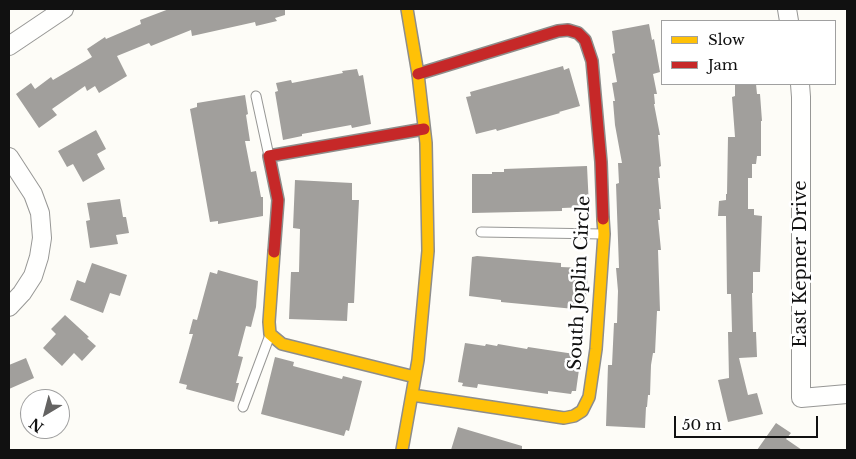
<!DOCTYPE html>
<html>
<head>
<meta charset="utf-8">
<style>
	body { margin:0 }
	#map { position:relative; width:856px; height:459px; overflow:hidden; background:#fdfcf7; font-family:"Libre Baskerville",serif }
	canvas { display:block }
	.frame { position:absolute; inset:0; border:10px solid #111; pointer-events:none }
	.legend { position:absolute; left:661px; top:20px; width:175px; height:65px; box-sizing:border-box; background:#fff; border:1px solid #a0a0a0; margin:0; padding:6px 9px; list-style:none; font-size:15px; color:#111 }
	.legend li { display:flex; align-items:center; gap:10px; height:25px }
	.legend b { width:25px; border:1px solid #a0a0a0 }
	.north { position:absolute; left:20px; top:389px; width:50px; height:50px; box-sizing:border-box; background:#fff; border:1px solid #a0a0a0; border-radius:50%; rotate:217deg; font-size:14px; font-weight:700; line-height:20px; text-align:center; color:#111 }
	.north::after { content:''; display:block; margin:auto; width:18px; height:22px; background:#646362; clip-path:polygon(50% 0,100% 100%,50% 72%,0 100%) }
	.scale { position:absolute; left:674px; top:416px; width:144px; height:22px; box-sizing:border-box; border:2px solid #111; border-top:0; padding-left:6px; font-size:15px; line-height:18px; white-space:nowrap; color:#111; -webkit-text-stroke:4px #fff; paint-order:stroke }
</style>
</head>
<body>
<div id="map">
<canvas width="856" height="459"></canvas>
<div class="frame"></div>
<ul class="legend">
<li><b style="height:6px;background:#ffc107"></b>Slow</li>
<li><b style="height:6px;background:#c62828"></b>Jam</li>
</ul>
<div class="north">N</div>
<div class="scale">50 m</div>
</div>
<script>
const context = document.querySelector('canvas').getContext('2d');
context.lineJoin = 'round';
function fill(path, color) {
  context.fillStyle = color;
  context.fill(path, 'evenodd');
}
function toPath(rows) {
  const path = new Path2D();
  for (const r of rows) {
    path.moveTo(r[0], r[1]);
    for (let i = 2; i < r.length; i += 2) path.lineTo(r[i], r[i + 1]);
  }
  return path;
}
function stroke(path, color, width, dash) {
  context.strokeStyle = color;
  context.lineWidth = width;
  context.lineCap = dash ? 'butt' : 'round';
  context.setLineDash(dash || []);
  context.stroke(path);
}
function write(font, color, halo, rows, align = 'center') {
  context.font = font + ' "Libre Baskerville",serif';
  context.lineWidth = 5;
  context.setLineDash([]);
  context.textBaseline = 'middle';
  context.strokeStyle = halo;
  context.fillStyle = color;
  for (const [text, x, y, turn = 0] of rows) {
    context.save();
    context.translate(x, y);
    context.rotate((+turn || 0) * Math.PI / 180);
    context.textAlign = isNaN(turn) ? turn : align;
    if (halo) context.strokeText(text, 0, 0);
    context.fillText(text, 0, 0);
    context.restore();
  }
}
const building = toPath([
	[169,9,285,9,285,15,275,18,277,21,256,26,255,22,192,36,191,30,151,46,149,43,117,56,127,76,99,93,95,86,87,91,85,86,52,109,57,115,39,128,16,94,31,83,35,89,51,77,53,80,92,57,87,49,105,37,106,39,141,24,140,20],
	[649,24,652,40,654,39,660,72,653,74,657,94,654,94,655,104,654,104,660,135,658,135,661,166,659,167,660,178,658,178,661,209,659,209,660,220,658,220,661,250,658,250,660,311,657,311,655,353,653,353,651,365,650,395,648,395,647,407,646,407,645,428,606,426,608,365,612,365,614,323,617,323,618,291,616,268,619,268,616,184,619,183,618,163,622,163,615,125,613,101,615,101,612,83,617,82,612,54,615,53,612,31],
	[563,66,564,70,569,68,580,106,559,112,560,113,497,131,496,129,476,134,466,97,471,96,470,92],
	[357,69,359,76,363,75,371,124,352,128,351,125,302,134,302,136,283,140,275,92,278,91,276,83,291,80,292,83,343,73,342,71],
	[735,84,756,84,757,94,760,94,762,121,761,121,761,156,757,156,756,164,752,164,752,178,748,178,748,209,754,209,754,215,762,216,760,272,753,272,753,293,752,293,753,332,756,332,757,357,739,358,748,395,757,393,763,414,728,422,718,380,729,378,728,332,732,332,731,294,727,294,726,216,718,216,719,201,726,200,726,194,727,194,728,137,735,137,732,97,735,96],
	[245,95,248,114,246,115,250,141,245,141,251,172,256,171,261,197,263,197,263,216,218,224,218,221,210,222,190,109,197,107,197,103],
	[96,130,106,149,97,154,105,169,83,182,73,164,67,167,58,151],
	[587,166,589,207,562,208,562,211,472,213,472,174,492,174,492,172,504,172,504,169],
	[295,180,352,183,352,200,359,200,354,303,348,303,347,321,289,319,291,272,299,272,300,229,293,228],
	[120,199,123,217,126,217,129,233,116,235,118,244,90,248,86,221,90,220,87,203],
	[477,256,561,263,561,267,584,268,584,272,588,273,585,310,501,302,501,300,469,296,472,257],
	[92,263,127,275,120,296,110,293,103,313,70,300,77,280,85,283],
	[218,270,258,281,256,307,251,327,246,326,238,356,243,357,236,383,239,383,234,402,186,389,187,385,179,383,193,334,189,334,193,319,197,320,210,272,217,274],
	[65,315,89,337,87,338,96,346,82,361,74,353,62,366,43,348,56,334,51,329],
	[465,343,485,346,486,344,497,346,498,344,527,349,528,347,581,355,576,391,572,391,571,394,548,391,548,394,478,384,477,388,462,386,463,383,458,382],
	[275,357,294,362,293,366,342,379,343,376,362,381,349,431,346,430,344,436,261,414],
	[26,358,34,378,9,389,9,365],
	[776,423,791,433,786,439,802,450,757,450],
	[458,427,522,446,522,450,451,450]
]);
const lane = toPath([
	[256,96,269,156],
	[481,232,603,234],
	[243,407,270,335]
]);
const street = toPath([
	[787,9,789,21],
	[9,46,64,9],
	[800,84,801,97,801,398,847,394],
	[9,157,33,194,40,213,42,238,39,257,33,276,22,293,9,307]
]);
const slow = toPath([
	[274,252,269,322,270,334,282,344,415,377],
	[412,395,564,418,574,416,582,411,589,397,596,349,604,234,603,219],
	[402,450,418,360,428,251,426,143,418,74,407,9]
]);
const jam = toPath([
	[418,74,558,31,568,30,578,33,585,40,592,61,601,162,603,219],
	[274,252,278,200,269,156,424,129]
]);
const streetNames = [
	["East Kepner Drive",801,264,-90],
	["South Joplin Circle",580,283,-87]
];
fill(building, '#a19f9c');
stroke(lane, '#979795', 11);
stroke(street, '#979795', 20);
stroke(slow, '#8e8d8b', 14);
stroke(jam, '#8e8d8b', 14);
stroke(lane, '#fffffe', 9);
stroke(street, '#fffffe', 18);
stroke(slow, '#ffc107', 11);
stroke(jam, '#c62828', 11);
write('18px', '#111', '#fff', streetNames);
</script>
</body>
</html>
